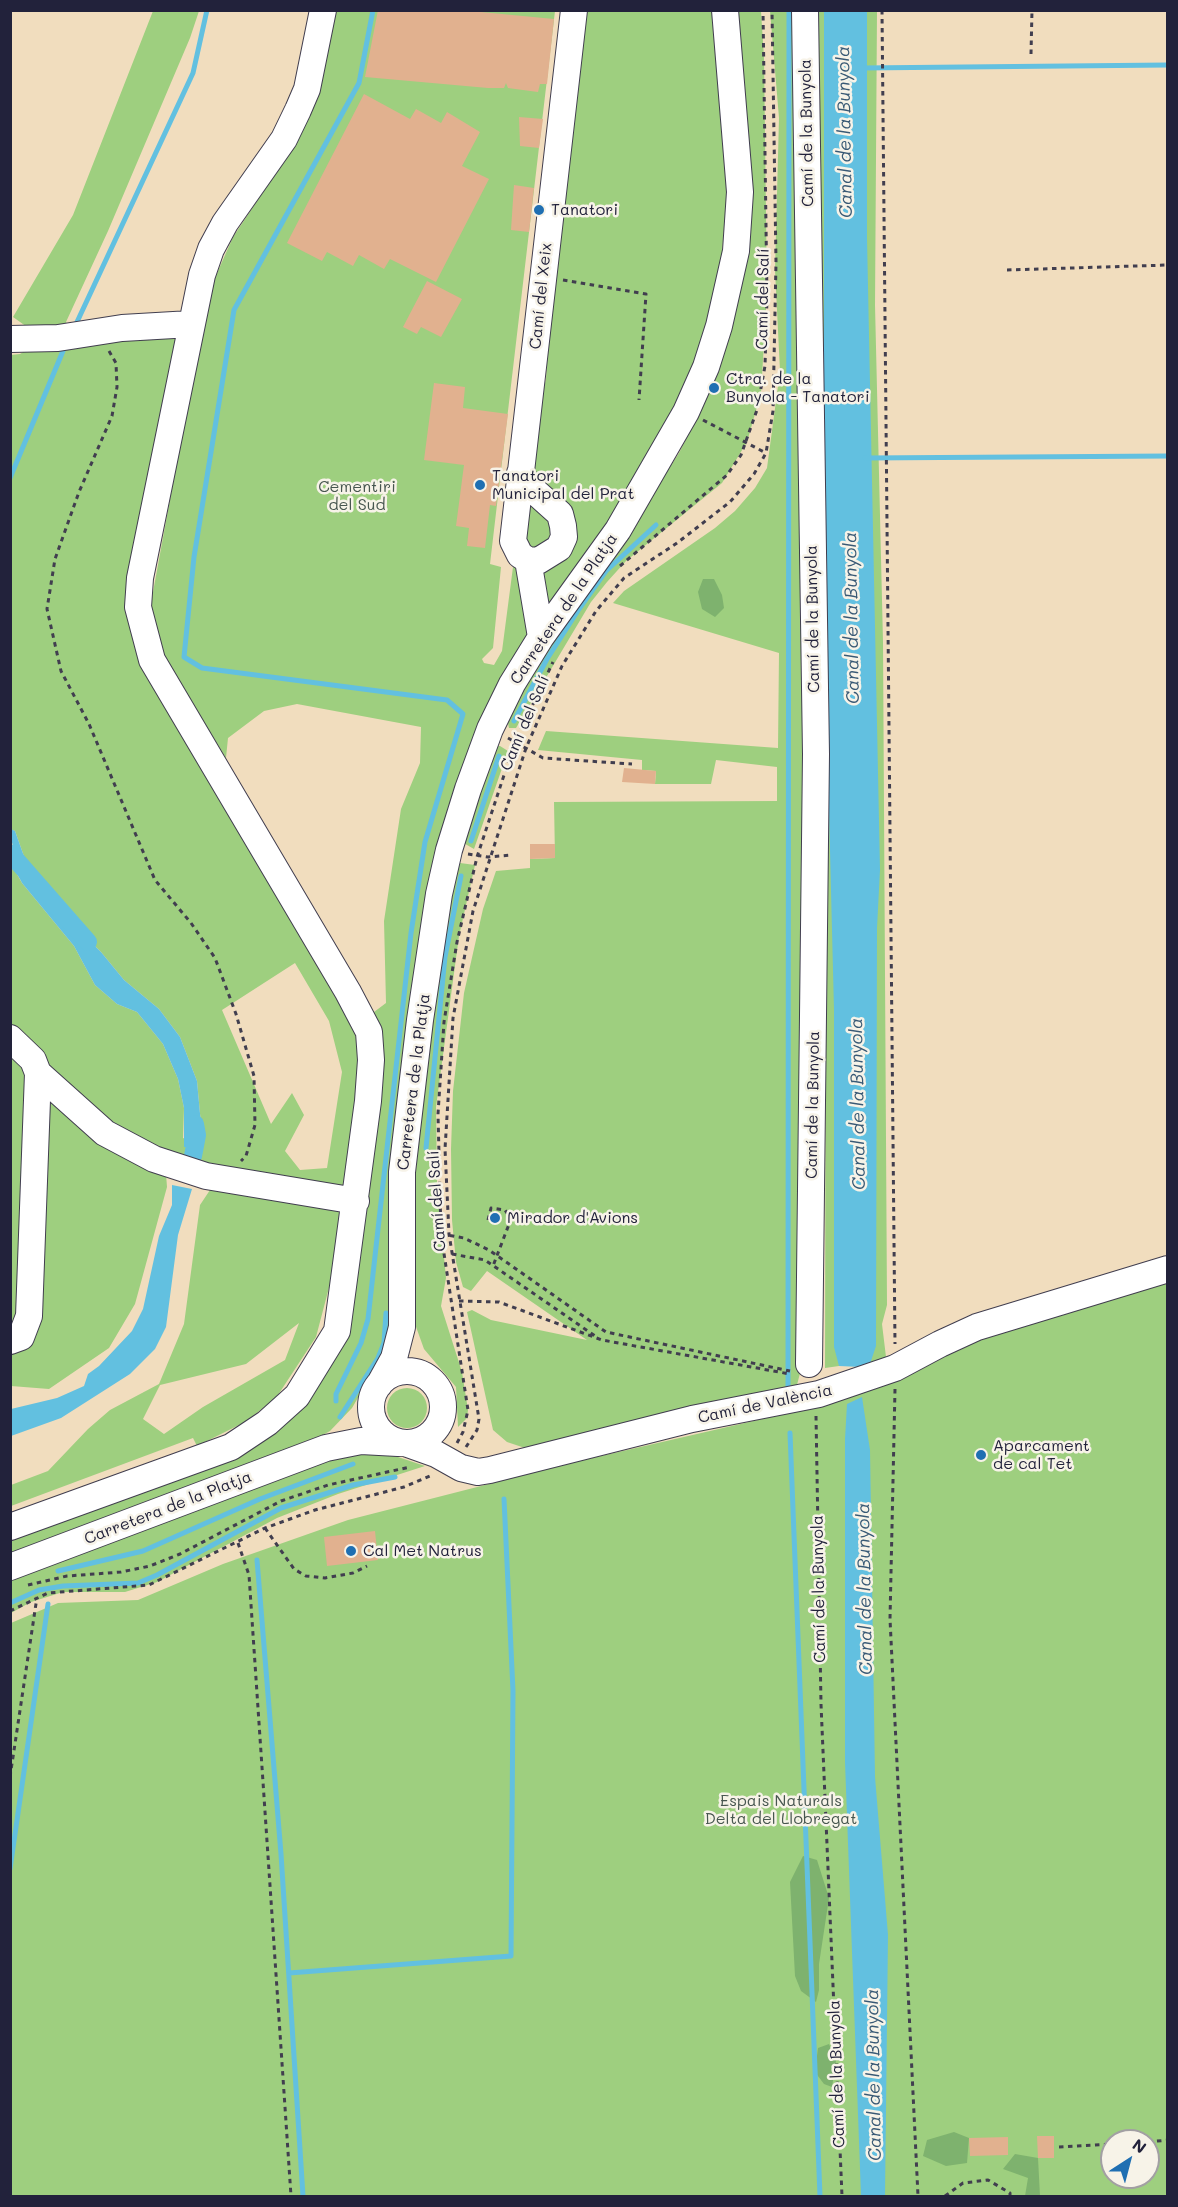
<!DOCTYPE html>
<html>
<head>
<meta charset="utf-8">
<style>
	body { margin:0 }
	#map { position:relative; width:1178px; height:2207px; overflow:hidden; background:#f1ddbe; font-family:Mali,sans-serif }
	canvas { display:block }
	.frame { position:absolute; inset:0; border:12px solid #22223b; pointer-events:none }
	.north { position:absolute; left:1100px; top:2129px; width:60px; height:60px; box-sizing:border-box; background:#f7f3e8; border:2px solid #a29fa3; border-radius:50%; rotate:36deg; font-size:16px; font-weight:700; line-height:24px; text-align:center; color:#22223b }
	.north::after { content:''; display:block; margin:auto; width:21px; height:27px; background:#1f6fb2; clip-path:polygon(50% 0,100% 100%,50% 72%,0 100%) }
</style>
</head>
<body>
<div id="map">
<canvas width="1178" height="2207"></canvas>
<div class="frame"></div>
<div class="north">N</div>
</div>
<script>
const context = document.querySelector('canvas').getContext('2d');
context.lineJoin = 'round';
function fill(path, color) {
  context.fillStyle = color;
  context.fill(path, 'evenodd');
}
function toPath(rows) {
  const path = new Path2D();
  for (const r of rows) {
    if (r.length === 3) {
      path.moveTo(r[0] + r[2], r[1]);
      path.arc(r[0], r[1], r[2], 0, 2 * Math.PI);
      continue;
    }
    path.moveTo(r[0], r[1]);
    for (let i = 2; i < r.length; i += 2) path.lineTo(r[i], r[i + 1]);
  }
  return path;
}
function stroke(path, color, width, dash) {
  context.strokeStyle = color;
  context.lineWidth = width;
  context.lineCap = dash ? 'butt' : 'round';
  context.setLineDash(dash || []);
  context.stroke(path);
}
function write(font, color, halo, rows, align = 'center') {
  context.font = font + ' Mali,sans-serif';
  context.lineWidth = 5;
  context.setLineDash([]);
  context.textBaseline = 'middle';
  context.strokeStyle = halo;
  context.fillStyle = color;
  for (const [text, x, y, turn = 0] of rows) {
    context.save();
    context.translate(x, y);
    context.rotate((+turn || 0) * Math.PI / 180);
    context.textAlign = isNaN(turn) ? turn : align;
    if (halo) context.strokeText(text, 0, 0);
    context.fillText(text, 0, 0);
    context.restore();
  }
}
const green = toPath([
	[153,11,199,11,190,38,108,231,66,322,77,343,180,338,128,612,132,636,146,668,353,1025,363,1068,336,1261,316,1337,276,1398,245,1422,197,1446,193,1438,11,1506,11,1485,48,1471,88,1429,110,1410,159,1384,184,1324,200,1205,210,1190,197,1181,166,1174,167,1187,135,1304,109,1348,49,1389,11,1386,10,862,22,883,74,946,95,985,117,1004,137,1012,163,1044,178,1079,184,1108,183,1138,203,1146,197,1081,180,1037,159,1009,124,980,101,952,52,904,26,862,15,831,10,829,11,355,20,354,44,339,13,317,73,215],
	[295,963,329,1021,342,1072,327,1168,300,1170,285,1151,304,1115,292,1093,271,1124,222,1010],
	[299,1323,285,1360,203,1407,164,1434,143,1419,160,1385,246,1364],
	[334,11,555,11,490,564,501,567,493,648,482,659,484,663,494,665,502,651,513,567,521,567,528,628,526,640,489,703,472,742,448,807,432,872,391,1341,352,1408,330,1431,299,1448,11,1554,11,1539,302,1405,328,1370,344,1342,374,1012,386,1003,384,921,401,809,420,763,421,727,297,704,264,711,228,738,226,758,168,664,156,633,151,603,201,330,214,280,233,237,291,150],
	[584,11,714,11,725,115,727,196,719,287,689,378,658,440,617,508,545,611,538,569,566,551,532,477,538,413,546,379,549,317],
	[735,11,761,11,764,58,767,293,761,393,747,442,722,483,626,561,607,582,591,602,516,728,509,728,507,719,555,632,642,510,679,453,694,423,749,192,747,115],
	[770,11,797,11,807,856,800,1373,795,1393,528,1449,507,1442,493,1430,467,1312,472,1310,491,1320,587,1340,487,1271,471,1291,463,1287,456,1262,452,1220,451,1149,453,1091,464,993,483,909,496,871,530,868,530,859,555,858,554,802,777,801,777,767,716,760,711,784,655,784,656,771,642,770,642,760,538,750,546,731,778,748,779,653,613,603,624,591,715,528,735,511,755,488,767,468,780,371,775,270,779,118],
	[813,11,830,11,842,1350,839,1366,825,1368,826,889],
	[855,11,877,11,875,305,883,642,887,1305,882,1324,886,1357,870,1364],
	[526,492,549,513,556,539,533,552,521,531],
	[494,746,500,746,508,751,474,849,460,841],
	[460,863,475,865,459,936,436,1107,437,1182,446,1278,441,1306,462,1372,468,1410,467,1418,458,1427,456,1387,424,1349,415,1324,412,1284,412,1212,429,1037,454,865],
	[1167,1279,1167,2196,11,2196,11,1623,58,1603,138,1600,223,1564,348,1520,575,1462,797,1411,941,1350],
	[1112,2141,1148,2141,1148,2177,1112,2177],
	[407,1408,20],
	[377,1450,425,1466,338,1494,277,1518,157,1582,125,1592,63,1592,31,1602,11,1613,11,1577,319,1461]
]);
const forest = toPath([
	[703,579,714,579,722,595,724,608,715,617,702,609,698,592],
	[803,1856,817,1860,829,1898,819,1964,819,1990,816,2002,801,1991,795,1976,790,1882],
	[829,2044,836,2061,832,2087,824,2084,815,2072,818,2048],
	[954,2132,969,2138,967,2163,946,2166,923,2156,927,2140],
	[1015,2154,1038,2158,1040,2196,1025,2196,1028,2178,1003,2169]
]);
const water = toPath([
	[824,11,867,11,867,238,880,870,877,928,876,1346,870,1364,861,1367,839,1366,834,1347,834,1010,824,611],
	[11,829,15,831,26,862,52,904,101,952,124,980,159,1009,180,1037,197,1081,203,1146,184,1147,184,1108,178,1079,163,1044,137,1012,117,1004,95,985,74,946,22,883,11,862,11,852,15,849,11,841],
	[172,1185,192,1189,178,1235,166,1327,155,1349,130,1374,61,1418,11,1436,11,1409,57,1398,84,1386,88,1374,99,1366,132,1331,143,1309,159,1236,172,1205],
	[862,1397,870,1450,875,1777,888,1935,885,2196,861,2196,845,1762,845,1439,847,1404]
]);
const stream = toPath([
	[861,68,1168,65],
	[77,322,193,73,207,10],
	[865,458,1168,456],
	[10,478,63,351],
	[514,721,547,659,579,609,606,571,656,525],
	[471,841,499,756],
	[426,1148,445,957,461,876],
	[788,1390,789,10],
	[336,1401,336,1394,361,1343,368,1319,411,933,425,842,463,714,447,700,202,668,184,657,194,557,234,310,359,83,373,10],
	[340,1417,378,1358,384,1343,386,1313],
	[790,1433,820,2196],
	[257,1560,281,1854,303,2196],
	[58,1571,143,1551,260,1499,353,1464],
	[10,1603,39,1590,63,1586,138,1583,157,1575,281,1508,353,1485,395,1477],
	[10,1869,48,1604],
	[289,1973,511,1956,513,1691,504,1499]
]);
const canal = toPath([
	[10,853,88,942],
	[193,1156,197,1135,195,1124]
]);
const building = toPath([
	[378,10,460,10,554,19,547,84,540,84,538,92,508,88,506,83,504,88,488,88,365,77],
	[364,94,410,119,416,109,441,123,447,112,480,132,462,166,489,179,436,282,390,259,384,269,359,255,353,266,327,252,322,261,287,243],
	[519,117,543,119,539,148,520,146],
	[514,185,534,188,529,232,511,230],
	[427,281,462,299,441,337,421,327,417,334,403,327],
	[434,383,465,387,463,408,508,414,496,506,490,505,485,548,467,546,469,528,456,526,464,465,424,460],
	[624,768,656,771,655,784,622,782],
	[530,844,555,844,555,858,530,859],
	[375,1531,378,1560,327,1566,324,1537],
	[1037,2136,1054,2136,1054,2158,1038,2158],
	[1008,2137,1008,2155,970,2156,969,2138]
]);
const path = toPath([
	[882,10,895,1344],
	[1031,54,1032,10],
	[1007,270,1168,265],
	[563,280,646,294,639,400],
	[109,351,116,363,117,387,112,416,79,492,55,559,47,609,61,671,89,724,155,880,191,923,215,958,236,1014,254,1076,255,1125,246,1156,241,1161],
	[703,420,766,453],
	[620,566,727,475,741,455,757,410,765,366,767,298,763,10],
	[508,738,543,758,632,764],
	[468,854,488,857,512,855],
	[488,1220,491,1208,505,1210,511,1219,493,1266],
	[441,1234,464,1238,489,1250,606,1332,790,1371],
	[452,1254,485,1260,598,1338],
	[459,1301,499,1302,602,1340,790,1374],
	[895,1389,890,1619,918,2196],
	[816,1416,821,1704,842,2196],
	[457,1443,463,1432,468,1410,441,1234,438,1114,444,1022,457,942,477,857,515,742,553,662],
	[466,1447,477,1430,479,1419,449,1234,445,1149,453,1018,473,911,526,748,562,666,596,611,624,578,677,543,730,502,754,474,766,453,773,411,776,262,772,10],
	[265,1528,294,1569,306,1576,325,1578,353,1573,367,1566],
	[238,1543,249,1575,291,2196],
	[28,1585,67,1576,121,1572,150,1566,180,1554,281,1501,328,1485,410,1467],
	[10,1611,48,1593,149,1585,265,1528,315,1510,404,1487,430,1476],
	[10,1777,37,1597],
	[1148,2142,1168,2140],
	[1059,2147,1112,2144],
	[945,2196,963,2183,988,2180,1010,2193,1010,2196]
]);
const minor = toPath([
	[805,10,816,754,809,1364],
	[10,339,58,338,122,328,191,324],
	[520,473,531,488,560,514,563,526,564,537,559,548,538,561,528,560,520,555,513,541,574,10],
	[528,560,541,637],
	[10,1038,33,1060,38,1073,105,1133,154,1159,206,1176,356,1201],
	[10,1341,21,1337,29,1316,38,1073],
	[407,1407,36],
	[379,1385,394,1358,402,1327,402,1172,420,1020,439,894,449,850,468,789,490,729,512,684,541,637,618,530,686,412,706,367,719,326,736,251,740,192,725,10],
	[408,1444,436,1454,461,1468,478,1472,490,1470,692,1419,819,1394,895,1368,940,1344,977,1327,1168,1269],
	[10,1527,231,1447,267,1423,297,1396,337,1331,368,1101,371,1060,369,1032,348,992,152,660,138,607,140,578,202,275,211,249,225,223,284,139,298,110,307,89,323,10],
	[10,1567,326,1448,361,1441,398,1443]
]);
const markers = [
	[539,210,6,"#1f6fb2"],
	[714,388,6,"#1f6fb2"],
	[480,485,6,"#1f6fb2"],
	[495,1218,6,"#1f6fb2"],
	[981,1455,6,"#1f6fb2"],
	[351,1551,6,"#1f6fb2"]
];
const streetNames = [
	["Camí de la Bunyola",807,133,-91],
	["Camí del Xeix",541,296,-84],
	["Camí del Salí",763,299,-89],
	["Carretera de la Platja",564,609,-56],
	["Camí de la Bunyola",813,619,-91],
	["Camí del Salí",525,723,-67],
	["Carretera de la Platja",414,1082,-83],
	["Camí de la Bunyola",813,1105,-89],
	["Camí del Salí",437,1201,-94],
	["Camí de València",765,1404,-12],
	["Carretera de la Platja",168,1508,-21],
	["Camí de la Bunyola",819,1589,-91],
	["Camí de la Bunyola",837,2074,-92]
];
const poiNames = [
	["Tanatori",551,210],
	["Ctra. de la",726,379],
	["Bunyola - Tanatori",726,397],
	["Tanatori",492,476],
	["Municipal del Prat",492,494],
	["Mirador d'Avions",507,1218],
	["Aparcament",993,1446],
	["de cal Tet",993,1464],
	["Cal Met Natrus",363,1551]
];
const parkNames = [
	["Cementiri",357,487],
	["del Sud",357,505],
	["Espais Naturals",781,1801],
	["Delta del Llobregat",781,1819]
];
const waterNames = [
	["Canal de la Bunyola",845,132,-91],
	["Canal de la Bunyola",852,618,-91],
	["Canal de la Bunyola",858,1104,-91],
	["Canal de la Bunyola",865,1589,-91],
	["Canal de la Bunyola",874,2075,-91]
];
fill(green, '#9ecf7f');
fill(forest, '#7eb26e');
fill(water, '#62c0e0');
stroke(stream, '#62c0e0', 5);
stroke(canal, '#62c0e0', 18);
fill(building, '#e1b18f');
stroke(minor, '#413e4f', 28);
stroke(path, '#413e4f', 3, [4.5, 4.5]);
stroke(minor, '#fff', 26);
for (const [x, y, r, color] of markers) {
  const dot = new Path2D();
  dot.arc(x, y, r, 0, 2 * Math.PI);
  context.fillStyle = color;
  context.fill(dot);
  stroke(dot, '#f7f3e8', 2);
}
write('16px', '#22223b', '#f7f3e8', streetNames);
write('16px', '#22223b', '#f7f3e8', poiNames, 'left');
write('16px', '#47564f', '#f7f3e8', parkNames);
write('italic 18px', '#385975', '#f7f3e8', waterNames);
</script>
</body>
</html>
